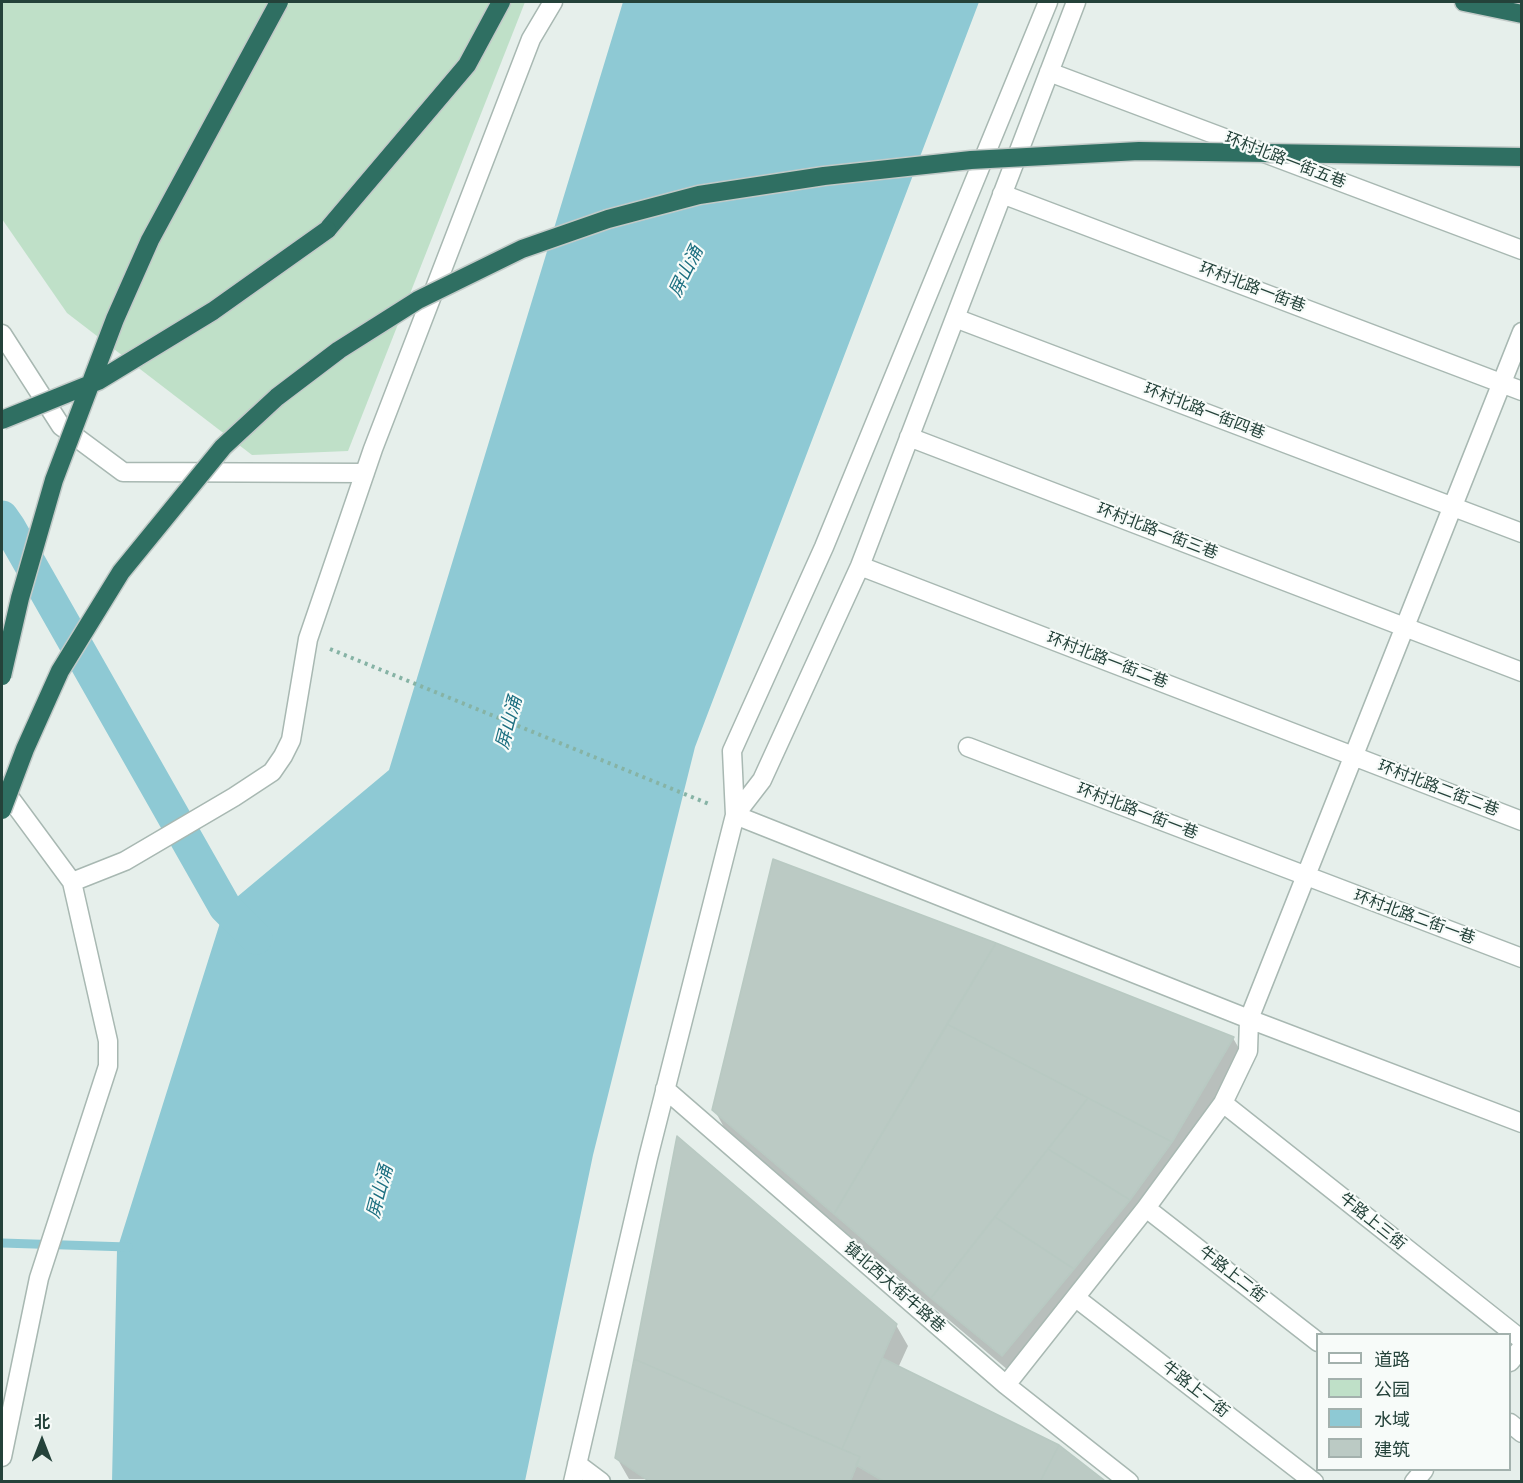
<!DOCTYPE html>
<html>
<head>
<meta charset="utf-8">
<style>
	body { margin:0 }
	#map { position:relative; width:1523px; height:1483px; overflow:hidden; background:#e6efeb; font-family:"Roboto Condensed","Noto Sans SC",sans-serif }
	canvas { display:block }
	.frame { position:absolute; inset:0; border:3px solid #24423a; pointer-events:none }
	.legend { position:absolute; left:1316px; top:1333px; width:195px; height:138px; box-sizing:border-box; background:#f7fbf9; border:2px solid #a3b1ad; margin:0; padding:8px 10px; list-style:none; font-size:18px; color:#24423a }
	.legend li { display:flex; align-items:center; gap:12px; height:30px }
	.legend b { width:30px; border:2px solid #a3b1ad }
	.north { position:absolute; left:12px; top:1411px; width:60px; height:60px; -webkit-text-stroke:4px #f7fbf9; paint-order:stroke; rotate:0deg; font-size:16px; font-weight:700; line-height:24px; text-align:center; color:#24423a }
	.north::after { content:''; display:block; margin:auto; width:21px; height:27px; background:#24423a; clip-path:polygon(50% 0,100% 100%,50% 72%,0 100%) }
</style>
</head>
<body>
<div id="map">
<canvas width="1523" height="1483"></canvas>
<div class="frame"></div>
<ul class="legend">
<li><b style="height:8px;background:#fff"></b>道路</li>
<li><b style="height:16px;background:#bfe0c8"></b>公园</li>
<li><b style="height:16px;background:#8ec9d4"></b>水域</li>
<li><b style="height:16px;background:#bbcac4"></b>建筑</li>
</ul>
<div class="north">北</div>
</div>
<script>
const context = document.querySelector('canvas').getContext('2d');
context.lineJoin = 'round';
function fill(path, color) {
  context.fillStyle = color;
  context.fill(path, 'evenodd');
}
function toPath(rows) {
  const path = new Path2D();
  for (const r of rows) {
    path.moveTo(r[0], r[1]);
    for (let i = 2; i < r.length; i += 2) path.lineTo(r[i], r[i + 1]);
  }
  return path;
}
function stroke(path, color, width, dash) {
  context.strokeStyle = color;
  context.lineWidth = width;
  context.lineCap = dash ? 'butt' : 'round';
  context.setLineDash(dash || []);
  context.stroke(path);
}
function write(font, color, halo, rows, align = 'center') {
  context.font = font + ' "Roboto Condensed","Noto Sans SC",sans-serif';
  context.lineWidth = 4.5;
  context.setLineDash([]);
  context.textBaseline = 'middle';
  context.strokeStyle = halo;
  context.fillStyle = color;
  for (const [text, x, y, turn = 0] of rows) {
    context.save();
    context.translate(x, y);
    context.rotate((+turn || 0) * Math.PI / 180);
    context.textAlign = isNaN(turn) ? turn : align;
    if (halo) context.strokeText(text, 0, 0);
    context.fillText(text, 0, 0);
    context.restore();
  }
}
const green = toPath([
	[2,2,525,2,348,451,252,455,67,313,2,219]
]);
const water = toPath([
	[623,2,979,2,695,747,593,1155,525,1481,112,1482,117,1250,225,907,389,770]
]);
const shadow = toPath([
	[775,861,1233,1038,1245,1059,1015,1376,726,1131,714,1109],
	[678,1139,896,1325,908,1346,898,1368,1058,1446,1105,1482,629,1479,617,1458]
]);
const stream = toPath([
	[2,1243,128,1247]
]);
const canal = toPath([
	[2,517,9,527,225,907,256,938]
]);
const building = toPath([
	[773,859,996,943,834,1214,712,1110,773,859],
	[996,943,1234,1037,1172,1142,947,1024,996,943],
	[947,1024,1088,1098,931,1298,834,1214,947,1024],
	[1088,1098,1172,1142,1130,1200,1048,1149,1088,1098],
	[677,1136,897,1324,842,1449,634,1359,677,1136],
	[1048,1149,1130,1200,1074,1269,995,1217,1048,1149],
	[995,1217,1074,1269,1002,1356,931,1298,995,1217],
	[882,1358,1059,1445,1040,1482,885,1482,856,1465,860,1457,842,1449,882,1358],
	[634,1359,860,1457,850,1482,650,1482,615,1458,634,1359],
	[1059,1445,1104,1480,1103,1482,1040,1482,1059,1445]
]);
const path = toPath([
	[330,649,709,804]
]);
const minor = toPath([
	[1049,72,1522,250],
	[1002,194,1522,391],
	[955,318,1522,533],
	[2,334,61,426,123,472,365,473],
	[909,437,1522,672],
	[860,566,1522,821],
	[968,747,1522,958],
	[2,787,72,882,108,1041,108,1066,39,1278,2,1457],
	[735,815,762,780,860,566,1076,2],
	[735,815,1249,1019,1522,1123],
	[72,882,125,861,234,797,272,772,283,756,291,740,308,639,373,449,531,39,553,2],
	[665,1089,1006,1385,1129,1482],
	[1223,1103,1522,1340],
	[1146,1208,1318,1342],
	[1076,1298,1314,1482],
	[1510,1362,1522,1347],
	[1006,1385,1146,1208,1223,1103,1248,1051,1249,1019,1522,332],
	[1510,1423,1522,1433],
	[577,1464,601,1482],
	[573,1482,648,1158,735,815,732,751,824,547,1048,2],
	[1414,1482,1424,1470]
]);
const highway = toPath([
	[1464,2,1522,14],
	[327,230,467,65,501,2]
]);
const highwayBridge = toPath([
	[2,420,98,381,213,311,327,230],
	[2,676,20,598,54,480,115,319,150,240,279,2],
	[2,810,25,749,60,671,121,572,223,447,277,397,339,350,418,300,522,249,608,219,699,195,824,176,971,160,1139,151,1522,157]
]);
const streetNames = [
	["环村北路一街五巷",1285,161,21],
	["环村北路一街巷",1252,288,21],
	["环村北路一街四巷",1204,412,21],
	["环村北路一街三巷",1157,532,21],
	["环村北路一街二巷",1107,661,21],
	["环村北路二街二巷",1438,789,21],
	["环村北路一街一巷",1137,812,21],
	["环村北路二街一巷",1414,918,20],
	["牛路上三街",1372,1222,39],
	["牛路上二街",1232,1275,38],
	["镇北西大街牛路巷",894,1288,41],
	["牛路上一街",1195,1390,38]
];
const waterNames = [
	["屏山涌",687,272,-64],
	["屏山涌",510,723,-75],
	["屏山涌",381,1192,-75]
];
fill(green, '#bfe0c8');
fill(water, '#8ec9d4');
fill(shadow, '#0003');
stroke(stream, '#8ec9d4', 9);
stroke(canal, '#8ec9d4', 33);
fill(building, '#bbcac4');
stroke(building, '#b8c9c2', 1.5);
stroke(minor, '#a8b8b2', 21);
stroke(highway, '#c2cac8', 21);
stroke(path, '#86b3a5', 4, [3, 4.5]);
stroke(minor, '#fff', 18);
stroke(highway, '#2f6f62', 18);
stroke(highwayBridge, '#c2cac8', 21, []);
stroke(highwayBridge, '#2f6f62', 18);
write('16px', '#24423a', '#f7fbf9', streetNames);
write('italic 18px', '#1c6f80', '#f7fbf9', waterNames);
</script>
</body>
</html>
